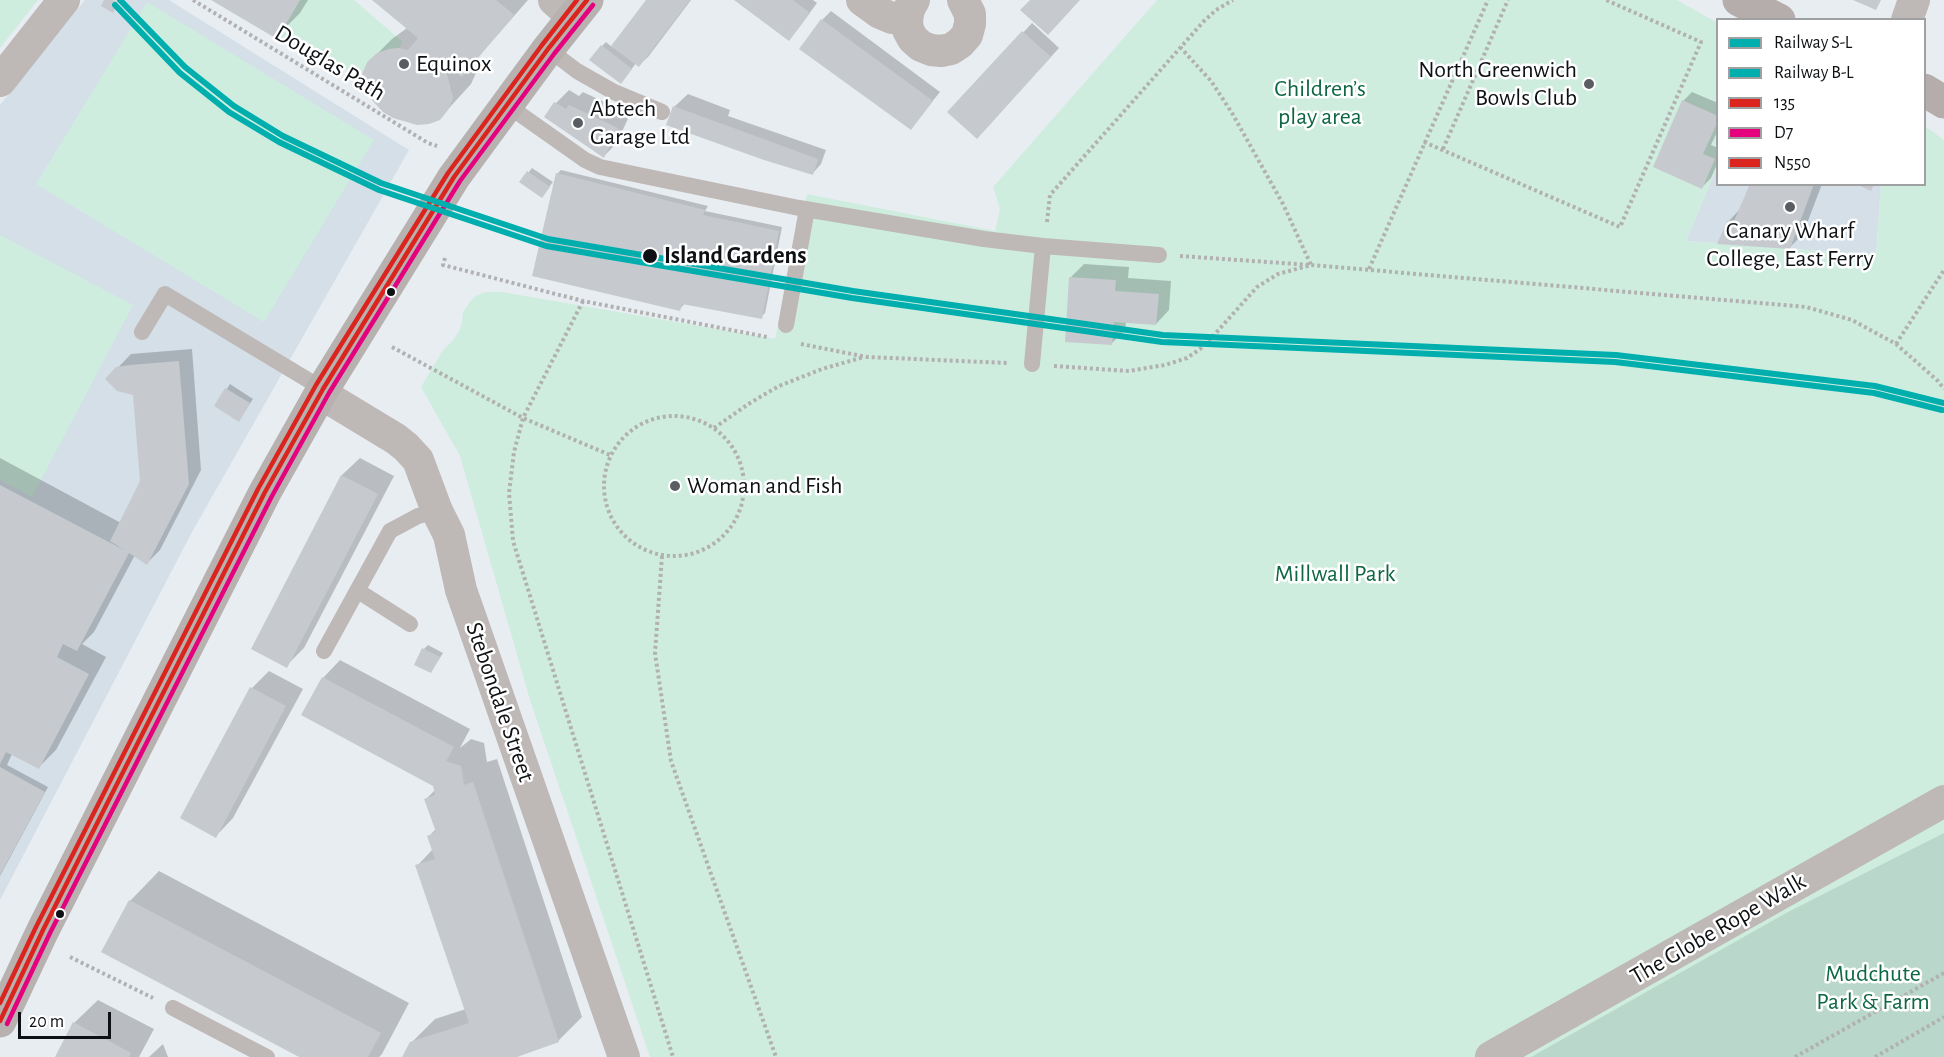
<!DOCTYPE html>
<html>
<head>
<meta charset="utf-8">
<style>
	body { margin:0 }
	#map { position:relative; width:1944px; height:1057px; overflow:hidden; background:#e8edf2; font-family:"Alegreya Sans",sans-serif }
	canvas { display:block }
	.legend { position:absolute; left:1716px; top:18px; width:210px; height:168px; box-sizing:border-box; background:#fff; border:2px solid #9fa0a1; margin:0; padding:8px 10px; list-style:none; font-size:18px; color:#0e1114 }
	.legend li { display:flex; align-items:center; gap:12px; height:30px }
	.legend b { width:30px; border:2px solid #9fa0a1 }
	.scale { position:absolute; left:18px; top:1012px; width:93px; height:27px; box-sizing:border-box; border:3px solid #0e1114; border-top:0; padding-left:8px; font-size:18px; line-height:21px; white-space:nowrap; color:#0e1114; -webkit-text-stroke:4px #fff; paint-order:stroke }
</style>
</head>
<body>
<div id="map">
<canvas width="1944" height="1057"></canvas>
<ul class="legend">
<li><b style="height:8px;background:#00afad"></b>Railway S-L</li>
<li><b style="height:8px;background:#00afad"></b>Railway B-L</li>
<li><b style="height:8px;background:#dc241f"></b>135</li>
<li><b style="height:8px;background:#e5007d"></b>D7</li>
<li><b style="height:8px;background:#dc241f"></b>N550</li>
</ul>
<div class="scale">20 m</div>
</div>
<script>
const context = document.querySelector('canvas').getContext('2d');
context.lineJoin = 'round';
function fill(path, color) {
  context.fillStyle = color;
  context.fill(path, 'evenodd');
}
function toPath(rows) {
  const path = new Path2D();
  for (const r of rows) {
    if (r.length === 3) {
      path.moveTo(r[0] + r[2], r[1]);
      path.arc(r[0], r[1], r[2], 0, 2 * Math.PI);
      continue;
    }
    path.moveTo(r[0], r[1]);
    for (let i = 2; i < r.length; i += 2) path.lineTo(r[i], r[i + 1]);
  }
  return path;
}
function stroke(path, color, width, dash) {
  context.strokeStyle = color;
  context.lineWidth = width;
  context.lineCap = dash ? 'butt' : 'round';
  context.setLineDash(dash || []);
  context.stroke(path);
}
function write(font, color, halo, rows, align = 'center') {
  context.font = font + ' "Alegreya Sans",sans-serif';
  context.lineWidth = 5;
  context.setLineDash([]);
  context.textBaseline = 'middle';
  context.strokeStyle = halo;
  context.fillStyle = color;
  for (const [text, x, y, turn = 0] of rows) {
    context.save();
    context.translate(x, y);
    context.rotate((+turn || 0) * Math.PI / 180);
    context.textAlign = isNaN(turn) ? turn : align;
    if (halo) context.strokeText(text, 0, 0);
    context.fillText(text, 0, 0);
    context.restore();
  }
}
const built = toPath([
	[85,0,169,0,409,150,192,532,0,900,0,105],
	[1717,167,1718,184,1881,185,1876,255,1686,241]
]);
const green = toPath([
	[0,0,38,0,0,48],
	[300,0,354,0,403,42,399,48,389,49,377,53,367,62,362,74,331,65,277,39],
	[1157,0,1677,0,1718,23,1717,167,1686,241,1876,255,1881,185,1924,184,1925,126,1944,140,1944,1057,650,1057,530,700,460,456,421,387,443,350,454,339,459,331,462,323,463,312,469,303,475,296,486,292,502,292,775,339,807,194,995,231,1000,209,993,187],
	[147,2,374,140,264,322,36,184],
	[0,235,133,305,32,497,0,480]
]);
const forest = toPath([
	[1944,833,1944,1057,1531,1057,1788,912]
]);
const shadow = toPath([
	[214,0,308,0,300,13,276,37],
	[374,0,528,0,473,63,476,73,471,84,440,118,368,63,392,39,407,28],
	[648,0,691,0,648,57,639,65,636,63,625,78,602,46,606,42,612,47],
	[736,0,813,0,817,3,797,30,789,39],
	[831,11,940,92,911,128,822,20],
	[1032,23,1059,48,986,128,950,112],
	[569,90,579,96,583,92,630,114,617,143,604,156,546,117,556,103],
	[1692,92,1718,103,1718,130,1711,145,1718,148,1718,162,1711,178,1702,187,1683,101],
	[688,94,730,110,728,116,826,150,821,164,813,173,674,107],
	[532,168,553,182,545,192,521,182],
	[561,170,708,206,705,211,782,227,765,313,761,317,685,303,680,309,557,174],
	[1752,184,1822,184,1803,234,1789,248,1728,222,1741,208],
	[1084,264,1129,267,1128,278,1171,281,1169,310,1156,324,1126,322,1125,330,1112,343,1071,277],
	[192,349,201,470,160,550,147,563,135,555,94,632,82,644,106,657,56,750,38,768,12,754,7,765,48,787,0,876,0,458,121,523,141,481,134,393,107,379,131,354],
	[230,384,253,399,239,420,216,406],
	[360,458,394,476,304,648,286,666,253,648,342,475],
	[428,645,443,653,431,672,424,649],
	[340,660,470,729,460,748,471,739,484,743,487,762,497,759,582,1017,558,1041,513,1057,404,1057,411,1043,435,1019,466,1009,417,866,433,849,429,836,436,829,426,799,436,789,435,785,323,678],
	[269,671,303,689,233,818,216,836,252,688],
	[159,871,409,1003,382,1054,379,1057,302,1057,130,901],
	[98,1000,154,1029,139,1057,56,1057,74,1023],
	[163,1044,168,1057,149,1057]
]);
const building = toPath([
	[104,0,113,0,118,3,113,13,101,6],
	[211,0,300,0,277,39],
	[372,0,496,0,514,15,462,77,443,62,440,66,447,74,453,98,448,110,440,120,429,124,417,125,393,118,383,112,369,97,364,86,362,74,367,62,377,53,389,49,399,48,408,50,418,38],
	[646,0,690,0,639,67,611,46],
	[734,0,793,0,810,13,789,41],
	[1030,0,1080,0,1048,35,1020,10],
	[1853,0,1881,0,1876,10],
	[821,19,933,101,911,130,799,49],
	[1022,31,1051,57,977,139,947,112],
	[601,45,632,69,621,84,589,60],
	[1682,100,1718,116,1718,121,1703,154,1715,159,1702,189,1653,167],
	[554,102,566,109,569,105,618,128,604,158,544,117],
	[673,106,818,159,813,175,764,160,666,125],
	[527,171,550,187,542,198,519,182],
	[556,173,705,210,703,215,779,231,762,319,682,304,680,311,532,276],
	[1750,184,1814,184,1790,249,1717,244,1727,221,1734,221],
	[1856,184,1874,184,1871,191],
	[1069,277,1116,280,1115,291,1159,294,1156,325,1114,322,1112,345,1065,342],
	[179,361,189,484,147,565,129,553,77,651,63,644,57,657,89,674,39,769,6,752,0,764,0,485,126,551,110,541,140,481,133,395,117,391,105,379,116,367,130,365],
	[225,388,250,403,239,422,214,406],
	[341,475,378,494,287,668,251,649],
	[422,648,440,657,431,673,414,665],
	[322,677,454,747,446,761,461,766,464,785,473,782,559,1042,517,1057,402,1057,410,1042,469,1023,415,865,435,859,427,836,436,832,424,799,435,795,433,786,301,715],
	[250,687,286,706,216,838,180,818],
	[0,767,45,792,0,875],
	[129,900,381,1033,368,1057,299,1057,101,952],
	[73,1022,131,1053,129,1057,55,1057]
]);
const path = toPath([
	[193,0,428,143,437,146],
	[1180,47,1211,81,1232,113,1283,204,1311,265,1180,256],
	[1424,142,1620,227,1701,42,1606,0],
	[1443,149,1508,0],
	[1047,222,1050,195,1203,22,1216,10,1233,0],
	[445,258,443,265,583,301,767,337],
	[1369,269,1488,0],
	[583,301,523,418,514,452,509,493,513,541,673,1057],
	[801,344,867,357,1008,363],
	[1896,344,1944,270],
	[392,347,523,418,610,455],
	[1054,366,1129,371,1165,365,1187,358,1200,349,1215,334,1257,287,1278,274,1311,265,1806,307,1852,320,1896,344,1938,381,1944,389],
	[674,486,70],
	[714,428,750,403,779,386,822,369,864,357],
	[662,556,655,653,671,761,776,1057],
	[70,957,153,998],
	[1795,1057,1944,973],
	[1875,1057,1944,1017]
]);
const lane = toPath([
	[548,49,577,71,614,92,662,112],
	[507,105,585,160,600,167,799,208,984,239,1043,246,1032,364],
	[1043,246,1159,255],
	[786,325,807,209],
	[142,332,165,294,323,389],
	[358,591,410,624],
	[324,651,390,531,418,516,437,511],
	[173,1008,267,1057]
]);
const street = toPath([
	[554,0,573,17],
	[862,0,880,13,892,18,907,20],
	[914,0,909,9,907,20,908,30,913,39,921,46,931,50,941,51,951,49,960,43,967,35,970,24,970,14,963,0],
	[1907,20,1914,0],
	[0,81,64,0],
	[320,393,396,439,406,447,418,460,437,511,449,535,461,590,624,1057],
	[1491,1057,1944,801]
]);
const secondary = toPath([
	[1739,0,1779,20],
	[1924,90,1944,102]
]);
const primary = toPath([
	[0,1021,43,930,265,492,323,389,454,177,548,49,587,0]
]);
const bus1 = toPath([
	[0,1021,43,930,265,492,323,389,454,177,548,49,587,0]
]);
const bus2 = toPath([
	[7,1024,50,933,272,496,329,393,460,181,554,54,593,5]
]);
const bus3 = toPath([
	[0,1003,36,927,258,489,316,385,448,173,542,45,577,0]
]);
const rail1 = toPath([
	[120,0,185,67,234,106,283,136,381,183,548,239,853,291,1163,335,1616,355,1875,386,1944,403]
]);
const rail2 = toPath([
	[115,5,180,73,229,112,279,142,379,190,546,246,852,298,1162,342,1615,362,1874,393,1942,410]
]);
const markers = [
	[404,64,6,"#5a5e62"],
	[1589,84,6,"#5a5e62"],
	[578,123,6,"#5a5e62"],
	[1790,207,6,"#5a5e62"],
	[650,256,8,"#0e1114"],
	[391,292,5,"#0e1114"],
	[675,486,6,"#5a5e62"],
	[60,914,5,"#0e1114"]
];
const streetNames = [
	["Douglas Path",330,63,31],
	["Stebondale Street",500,702,71],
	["The Globe Rope Walk",1718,929,-30]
];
const poiNames = [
	["Equinox",416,64],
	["North Greenwich",1577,70,"right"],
	["Bowls Club",1577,98,"right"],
	["Abtech",590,109],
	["Garage Ltd",590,137],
	["Canary Wharf",1790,231,"center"],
	["College, East Ferry",1790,259,"center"],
	["Woman and Fish",687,486]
];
const parkNames = [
	["Children’s",1320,89],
	["play area",1320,117],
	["Millwall Park",1335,574],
	["Mudchute",1873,974],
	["Park & Farm",1873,1002]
];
const stopNames = [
	["Island Gardens",664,256]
];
fill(built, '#d4dfe8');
fill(green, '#ceeddf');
fill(forest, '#b9d7ca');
fill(shadow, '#0003');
fill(building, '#c6cace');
stroke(path, '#b2b1b2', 4, [3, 3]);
stroke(lane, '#beb8b6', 16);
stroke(street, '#beb8b6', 32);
stroke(secondary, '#b5adab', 33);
stroke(primary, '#b7b1b0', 33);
stroke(bus1, '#dc241f', 4.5);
stroke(bus2, '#e5007d', 4.5);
stroke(bus3, '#dc241f', 4.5);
stroke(rail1, '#00afad', 6);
stroke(rail2, '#00afad', 6);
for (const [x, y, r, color] of markers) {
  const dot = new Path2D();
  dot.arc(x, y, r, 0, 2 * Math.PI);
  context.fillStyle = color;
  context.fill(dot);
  stroke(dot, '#fff', 2);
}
write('24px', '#0e1114', '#fff', streetNames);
write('24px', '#0e1114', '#fff', poiNames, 'left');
write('24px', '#0d6744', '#fff', parkNames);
write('bold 24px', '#0e1114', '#fff', stopNames, 'left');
</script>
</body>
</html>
